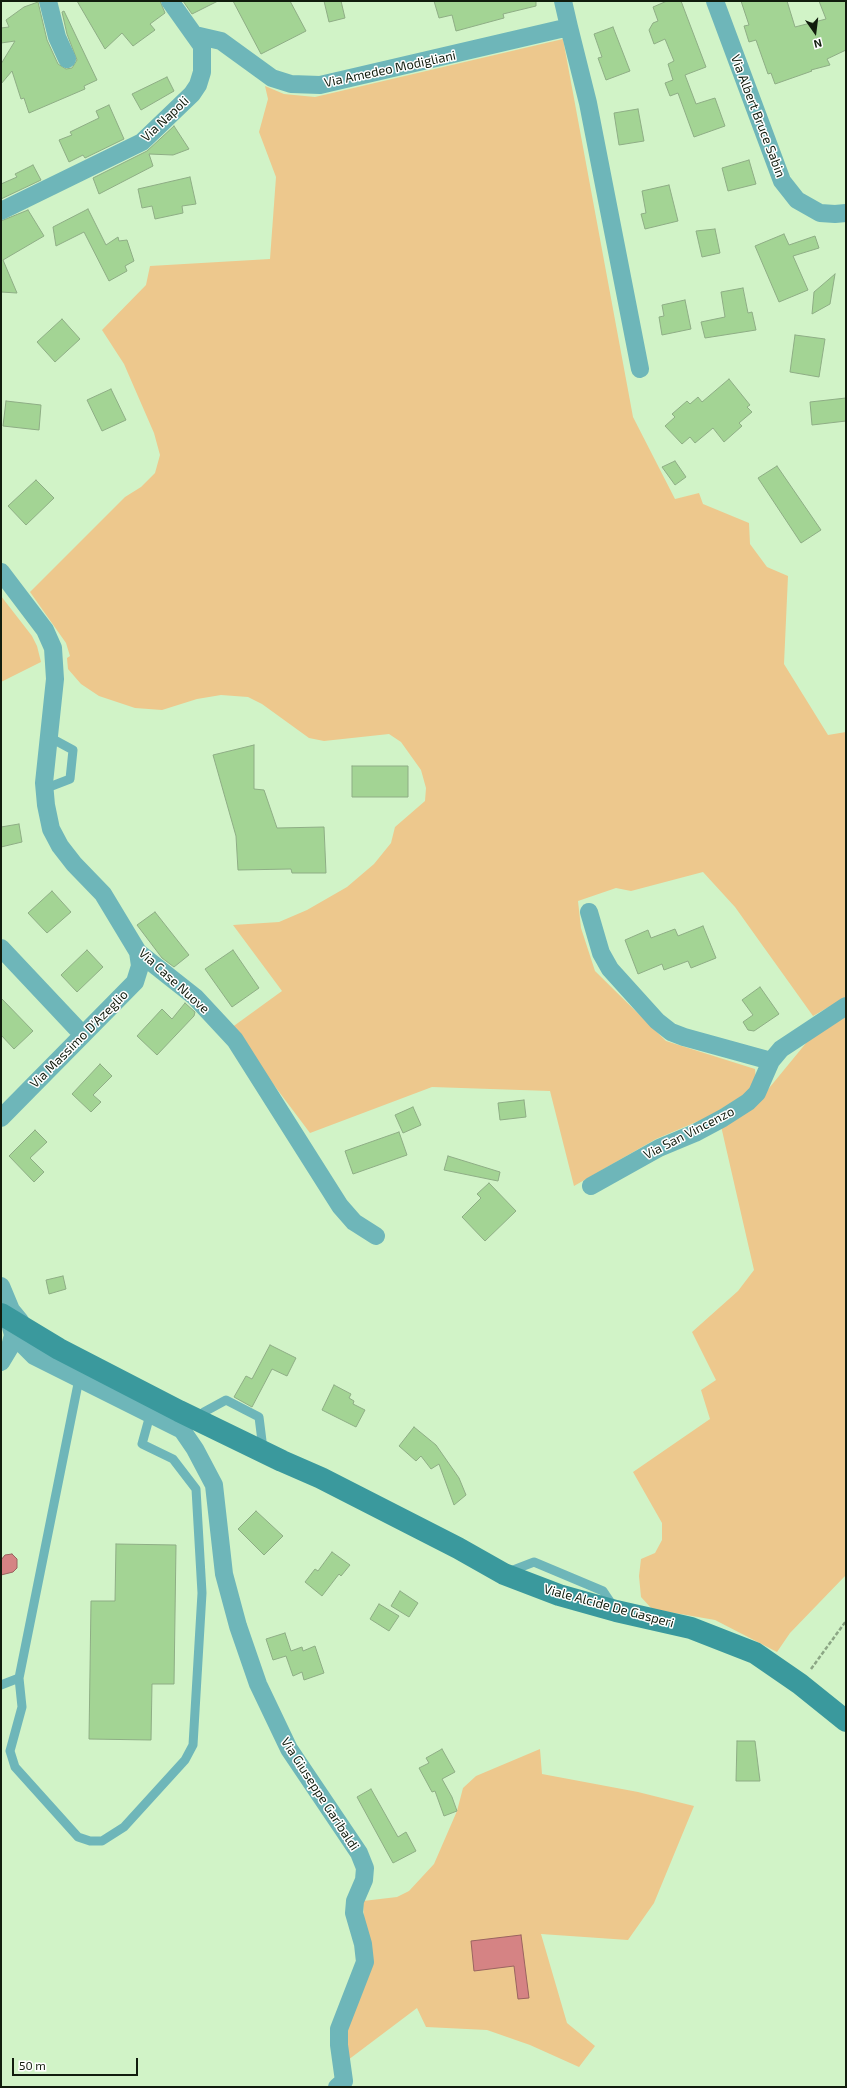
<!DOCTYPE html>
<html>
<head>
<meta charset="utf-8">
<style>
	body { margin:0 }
	#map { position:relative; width:847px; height:2088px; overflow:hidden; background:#d1f3c7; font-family:"Exo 2",sans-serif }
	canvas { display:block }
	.frame { position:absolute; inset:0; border:2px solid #111c0d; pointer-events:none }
	.north { position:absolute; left:795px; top:12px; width:40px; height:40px; -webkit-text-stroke:3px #fff; paint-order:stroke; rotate:166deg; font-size:11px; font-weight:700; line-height:16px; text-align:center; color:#111c0d }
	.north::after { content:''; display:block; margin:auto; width:14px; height:18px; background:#111c0d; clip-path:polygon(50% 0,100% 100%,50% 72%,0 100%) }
	.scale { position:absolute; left:12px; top:2058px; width:126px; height:18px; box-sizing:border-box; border:2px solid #111c0d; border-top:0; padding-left:5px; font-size:12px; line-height:14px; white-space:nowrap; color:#111c0d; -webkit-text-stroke:3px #fff; paint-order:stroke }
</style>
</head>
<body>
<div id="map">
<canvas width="847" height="2088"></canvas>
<div class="frame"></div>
<div class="north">N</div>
<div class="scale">50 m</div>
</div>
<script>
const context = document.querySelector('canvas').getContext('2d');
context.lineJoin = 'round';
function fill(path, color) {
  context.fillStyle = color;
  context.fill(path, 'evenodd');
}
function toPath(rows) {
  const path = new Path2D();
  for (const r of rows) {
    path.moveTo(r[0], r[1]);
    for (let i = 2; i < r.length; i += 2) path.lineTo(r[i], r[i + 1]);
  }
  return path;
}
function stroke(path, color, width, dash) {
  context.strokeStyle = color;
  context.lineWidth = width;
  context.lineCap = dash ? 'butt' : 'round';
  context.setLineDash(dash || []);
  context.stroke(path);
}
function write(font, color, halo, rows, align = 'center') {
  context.font = font + ' "Exo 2",sans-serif';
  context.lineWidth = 3;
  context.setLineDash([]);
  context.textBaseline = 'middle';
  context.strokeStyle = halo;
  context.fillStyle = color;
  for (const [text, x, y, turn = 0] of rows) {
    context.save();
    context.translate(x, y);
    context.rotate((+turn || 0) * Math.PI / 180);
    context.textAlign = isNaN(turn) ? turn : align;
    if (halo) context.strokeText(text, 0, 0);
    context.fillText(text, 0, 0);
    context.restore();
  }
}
const green = toPath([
	[563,39,633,417,675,499,699,493,703,504,749,523,750,544,767,567,788,576,784,664,828,735,846,732,846,997,813,1016,735,907,703,872,631,891,616,888,578,901,581,928,595,971,666,1041,755,1069,756,1082,745,1094,708,1117,656,1139,574,1186,550,1091,432,1087,310,1133,231,1028,282,991,233,925,279,922,307,910,347,887,374,864,391,843,395,827,425,801,426,788,421,770,401,742,389,734,324,741,309,738,262,704,248,697,221,695,197,699,162,710,135,708,99,696,81,684,68,669,67,658,70,656,66,643,30,592,125,497,141,487,155,473,160,455,154,433,124,364,102,330,146,285,150,266,270,259,276,177,259,132,268,99,265,86,284,94,315,97],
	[1,596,32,636,37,646,41,662,1,682],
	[846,1014,846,1575,790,1633,777,1652,715,1620,652,1609,641,1597,639,1576,641,1559,655,1553,662,1540,662,1523,633,1472,710,1419,701,1390,716,1380,692,1332,738,1291,754,1270,721,1126,756,1104,811,1037],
	[540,1749,542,1774,638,1792,694,1806,654,1903,628,1940,541,1934,567,2023,595,2046,579,2067,530,2045,487,2030,426,2027,417,2008,348,2060,343,2031,364,1924,363,1901,397,1897,409,1891,434,1864,457,1811,463,1788,476,1776]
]);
const water = toPath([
	[12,1554,17,1559,17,1568,13,1572,1,1575,1,1560,5,1555,12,1554],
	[521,1935,529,1998,518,1999,514,1966,474,1971,471,1941,521,1935]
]);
const building = toPath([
	[77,1,160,1,165,13,150,24,155,30,133,46,122,33,105,49,77,1],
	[183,1,218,1,192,14,183,1],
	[233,1,290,1,306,31,261,54,233,1],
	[324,1,341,1,345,18,329,22,324,1],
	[434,1,536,1,536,6,503,14,504,18,456,31,452,15,439,18,434,1],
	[667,1,681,1,706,67,685,75,696,104,715,98,725,126,694,137,678,93,670,96,665,83,673,80,668,64,674,61,665,39,654,44,649,30,653,23,658,21,653,7,667,1],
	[741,1,787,1,795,27,826,19,819,1,846,1,846,50,827,59,830,65,811,70,812,71,775,84,771,73,768,74,756,40,749,42,744,26,749,25,741,1],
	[38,2,47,40,58,64,66,69,72,68,77,60,67,34,62,12,64,11,97,80,84,86,85,89,29,113,24,98,21,99,12,71,1,84,1,64,15,41,1,43,1,28,9,27,6,20,24,7,38,2],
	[613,27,630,71,606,80,598,58,602,57,594,34,613,27],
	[167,77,174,91,141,110,132,94,167,77],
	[109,105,124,139,85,158,83,155,69,162,59,140,72,135,70,132,99,118,96,111,109,105],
	[638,109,644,141,619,145,614,113,638,109],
	[174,126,189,149,173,155,149,154,153,166,99,194,93,178,147,151,174,126],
	[749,160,756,184,728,191,722,168,749,160],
	[33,165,41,180,1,199,1,184,17,177,15,174,33,165],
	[190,177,196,204,182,206,183,213,155,219,152,206,142,208,138,189,190,177],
	[669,185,678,221,645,229,641,214,646,213,642,191,669,185],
	[88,209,106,245,118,237,119,241,127,240,134,261,125,266,127,271,109,281,84,232,56,246,53,227,88,209],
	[28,210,44,236,3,260,17,293,1,292,1,221,28,210],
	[715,229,720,253,702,257,696,231,715,229],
	[784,234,789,245,815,236,819,248,793,256,808,290,779,302,755,246,784,234],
	[835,274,830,304,812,314,814,292,835,274],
	[743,288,748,313,752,312,756,330,705,338,701,322,725,317,721,292,743,288],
	[685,300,691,329,662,335,659,317,664,316,662,305,685,300],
	[62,319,80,339,55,362,37,342,62,319],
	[795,335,825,339,819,377,790,372,795,335],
	[729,379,750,405,747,407,752,412,739,423,742,426,724,442,713,428,695,443,690,437,682,444,665,426,675,417,672,414,687,401,690,404,698,397,702,402,729,379],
	[111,389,126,420,102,431,87,400,111,389],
	[846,398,846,421,812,425,810,402,846,398],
	[6,401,41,405,39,430,3,426,6,401],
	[675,461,686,477,675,485,662,467,675,461],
	[777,466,821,530,801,543,758,478,777,466],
	[36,480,54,498,26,525,8,506,36,480],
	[254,745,254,789,264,790,277,828,324,827,326,873,292,873,291,869,238,870,236,836,213,755,254,745],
	[352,766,408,766,408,797,352,797,352,766],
	[19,824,22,842,1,847,1,827,19,824],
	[52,891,71,912,47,933,28,913,52,891],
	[155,912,189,955,174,967,162,958,137,925,155,912],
	[703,926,716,958,691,968,688,961,664,970,662,964,638,974,625,940,648,930,651,938,675,929,678,936,703,926],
	[87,950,103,967,77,992,61,975,87,950],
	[233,950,259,988,232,1007,205,969,233,950],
	[760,987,779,1014,754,1031,748,1030,743,1022,753,1015,742,1000,760,987],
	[1,998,33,1031,14,1049,1,1035,1,998],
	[185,1003,195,1012,194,1016,157,1055,137,1036,162,1009,172,1019,185,1003],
	[100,1064,112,1076,93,1095,101,1102,91,1112,72,1094,100,1064],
	[524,1100,526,1117,500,1120,498,1103,524,1100],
	[413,1107,421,1125,403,1133,395,1115,413,1107],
	[35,1130,47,1142,30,1158,44,1172,34,1182,9,1156,35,1130],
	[399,1132,407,1155,353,1174,345,1151,399,1132],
	[448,1156,500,1172,498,1181,444,1170,448,1156],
	[489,1183,516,1211,485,1241,462,1217,481,1198,477,1194,489,1183],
	[63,1276,66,1289,49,1294,46,1280,63,1276],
	[270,1345,296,1358,287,1376,272,1369,252,1407,234,1397,246,1376,252,1379,270,1345],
	[334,1385,351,1394,349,1398,354,1401,353,1404,365,1410,356,1427,322,1410,334,1385],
	[414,1427,436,1445,459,1478,466,1495,454,1505,439,1464,431,1469,421,1456,416,1461,399,1446,414,1427],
	[256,1511,283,1536,264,1555,238,1529,256,1511],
	[116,1544,176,1545,174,1684,152,1684,151,1740,89,1739,91,1601,115,1601,116,1544],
	[332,1552,350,1565,341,1576,339,1574,322,1596,305,1582,315,1569,318,1571,332,1552],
	[400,1591,418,1603,409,1617,391,1606,400,1591],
	[379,1604,399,1616,389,1631,370,1619,379,1604],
	[285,1633,291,1651,302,1647,303,1651,315,1646,324,1673,304,1680,302,1672,293,1676,286,1656,273,1660,266,1639,285,1633],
	[737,1741,755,1741,760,1781,736,1781,737,1741],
	[442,1749,455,1772,442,1779,452,1797,457,1811,444,1816,435,1791,432,1792,419,1768,429,1763,426,1758,442,1749],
	[371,1789,398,1837,406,1832,416,1851,393,1863,357,1797,371,1789]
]);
const path = toPath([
	[811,1669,846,1621]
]);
const lane = toPath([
	[44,789,70,779,73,750,49,737],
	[204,1412,226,1400,259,1417,262,1441],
	[508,1572,534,1562,603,1591,613,1606],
	[19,1678,22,1707,10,1751,15,1767,78,1837,90,1841,102,1841,124,1827,185,1760,193,1745,202,1593,196,1489,173,1459,142,1444,150,1415],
	[1,1685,19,1678,79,1379]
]);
const street = toPath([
	[48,1,57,37,67,59],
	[715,1,782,181,797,200,820,213,835,214,846,213],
	[569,27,588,103,640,369],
	[195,35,221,41,272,78,291,84,320,85,569,27,563,1],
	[1,211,142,142,192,94,198,85,202,72,202,46,170,1],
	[1,572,45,630,53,648,55,679,44,783,46,805,51,829,60,846,74,864,103,894,138,952,195,997,235,1040,340,1206,354,1222,376,1236],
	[589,912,601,953,610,969,657,1021,671,1032,684,1037,771,1061],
	[1,948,82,1034],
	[1,1118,135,982,140,966,138,952],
	[591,1186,659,1148,695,1133,723,1118,748,1102,757,1093,771,1061,781,1049,846,1006],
	[1,1286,11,1310,20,1321],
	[13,1335,34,1356,182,1430],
	[1,1362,10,1347,13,1335,11,1327],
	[179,1411,182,1430,195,1449,214,1485,224,1574,238,1626,258,1684,289,1749,359,1853,365,1868,364,1880,355,1901,354,1913,363,1944,365,1962,339,2029,339,2045,344,2081,337,2087]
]);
const secondary = toPath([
	[1,1314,59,1349,179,1411,282,1461,321,1478,458,1548,504,1574,559,1595,616,1611,691,1628,755,1653,800,1684,846,1721]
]);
const streetNames = [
	["Via Amedeo Modigliani",390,69,-12],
	["Via Albert Bruce Sabin",758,116,69],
	["Via Napoli",165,119,-43],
	["Via Case Nuove",174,981,42],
	["Via Massimo D'Azeglio",79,1039,-45],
	["Via San Vincenzo",689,1133,-27],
	["Viale Alcide De Gasperi",609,1606,15],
	["Via Giuseppe Garibaldi",320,1794,57]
];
fill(green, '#edc88d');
fill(water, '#d58384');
stroke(water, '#9a6460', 1);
fill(building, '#a3d494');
stroke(building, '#8ead85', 1);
stroke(path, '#8ca685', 2.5, [4, 2]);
stroke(lane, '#6eb6b9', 9);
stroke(street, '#6eb6b9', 18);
stroke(secondary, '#3a999d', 22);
write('13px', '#111c0d', '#fff', streetNames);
</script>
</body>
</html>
